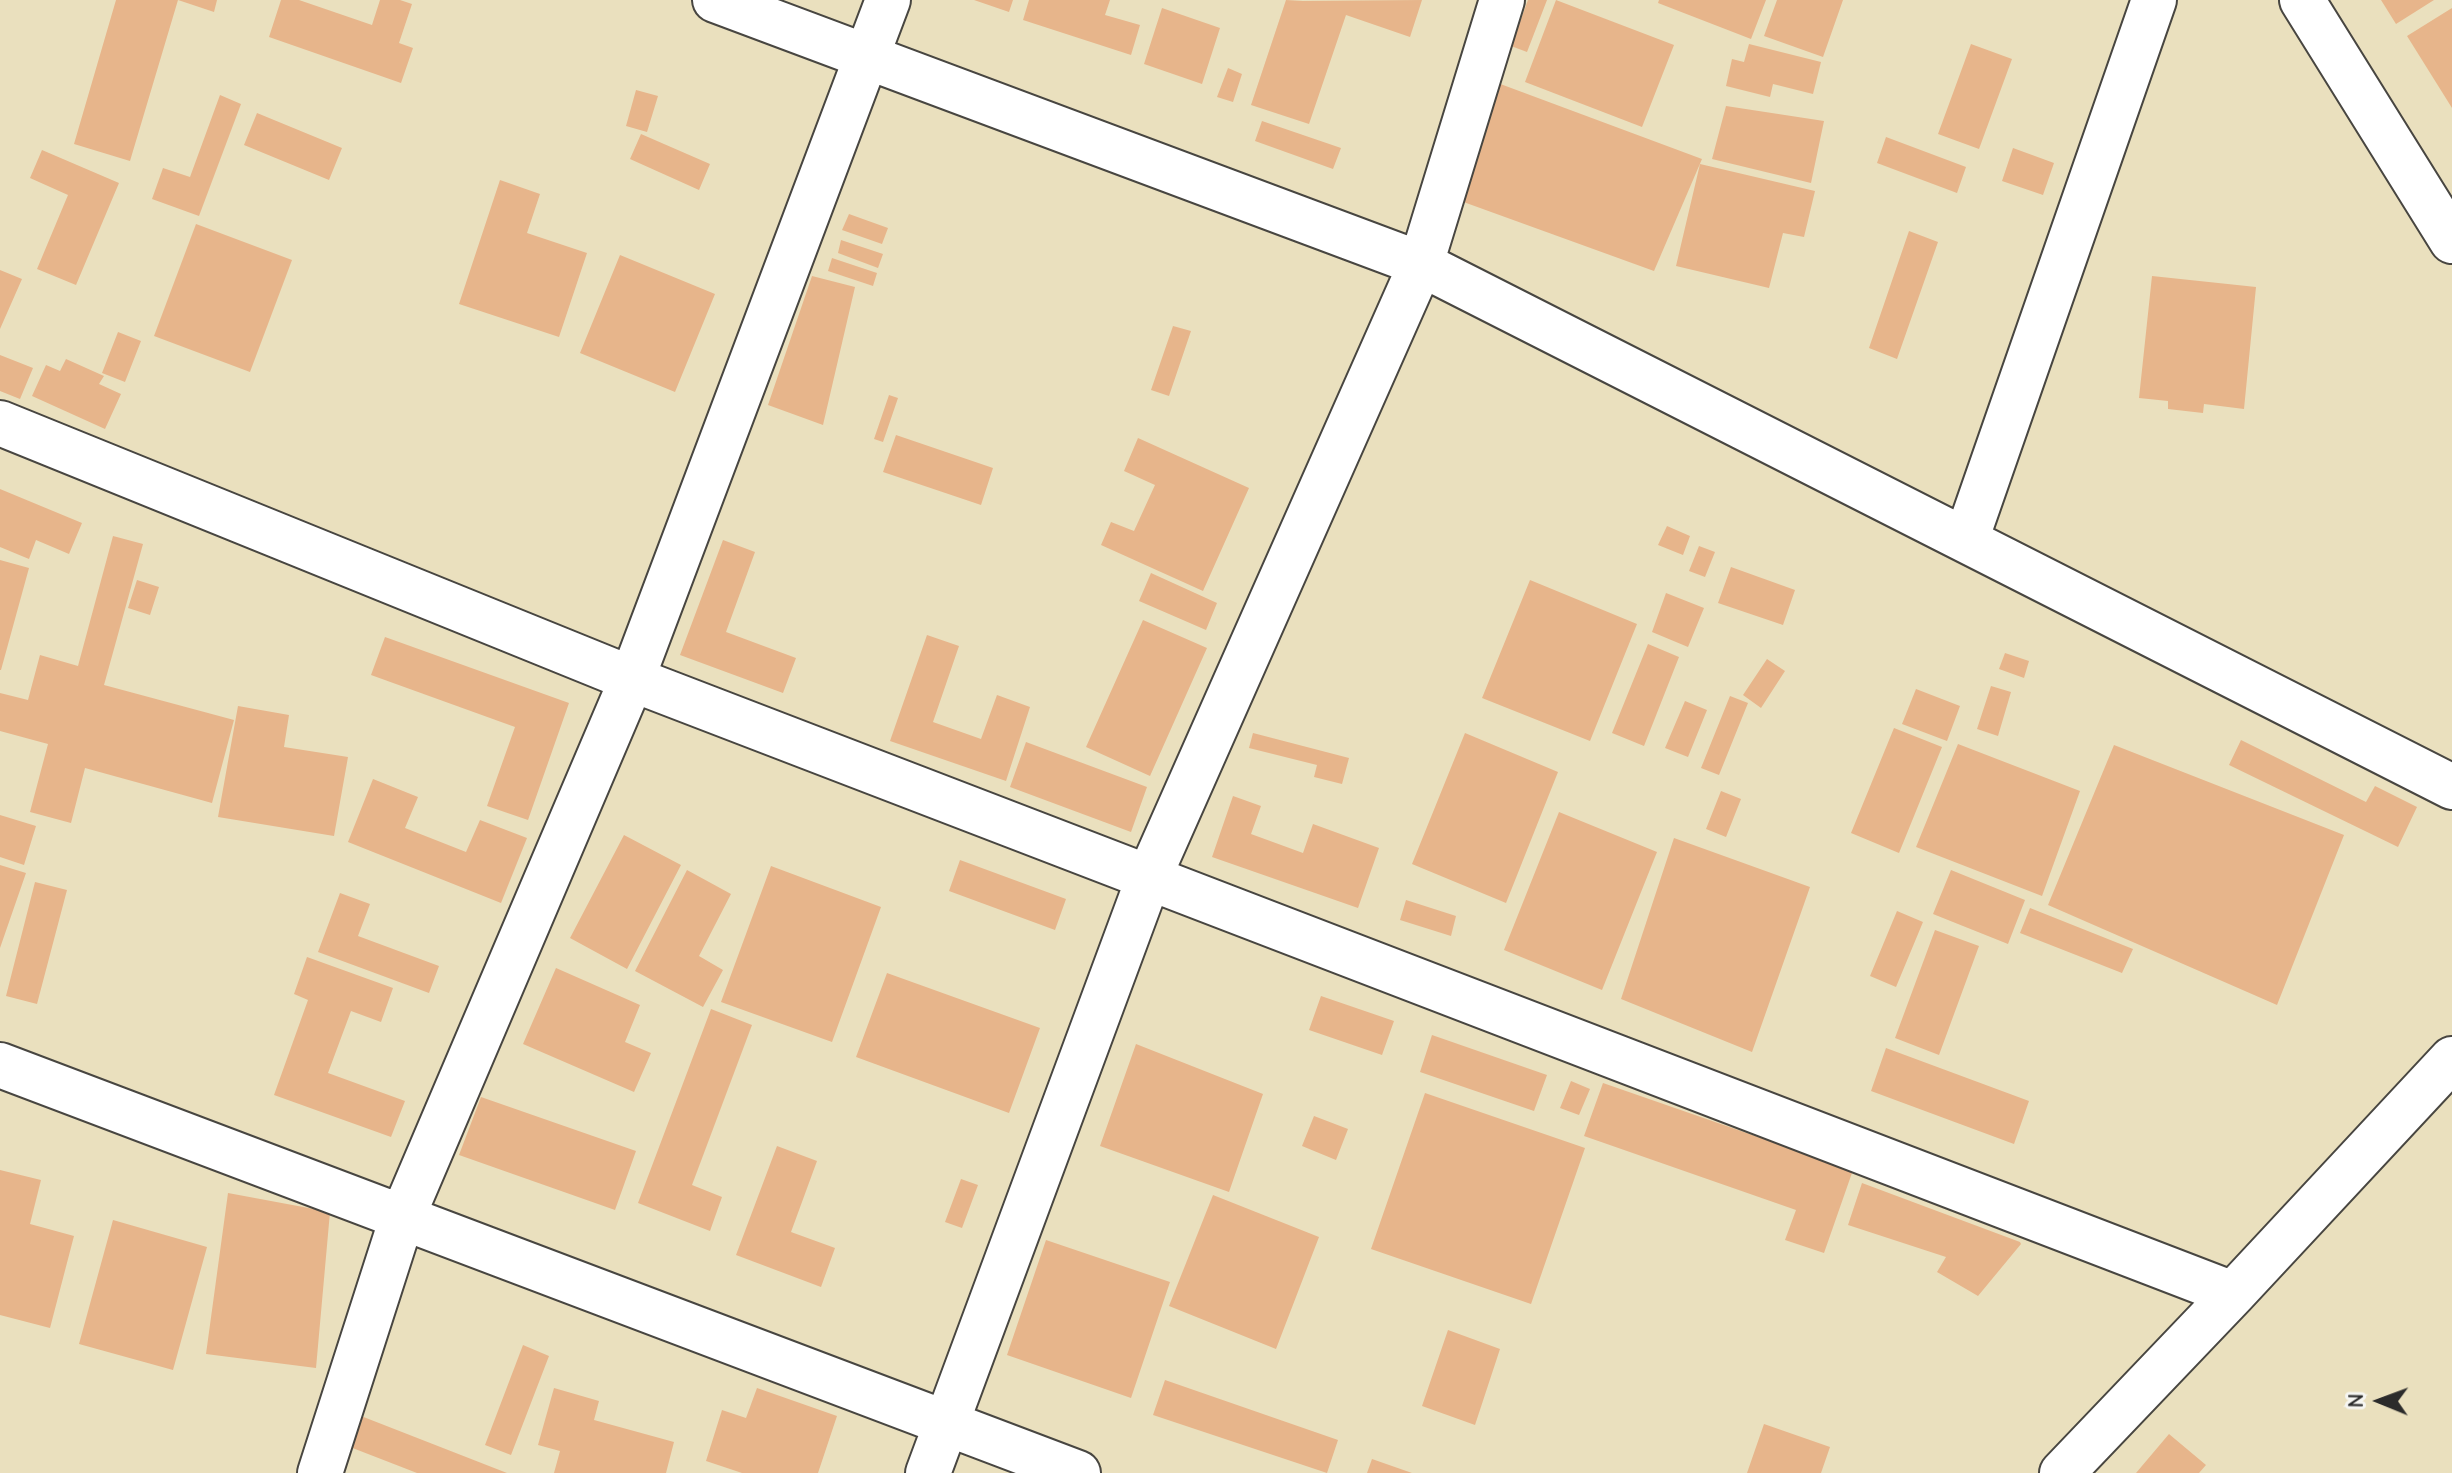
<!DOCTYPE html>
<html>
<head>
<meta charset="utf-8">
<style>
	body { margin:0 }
	#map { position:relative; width:2452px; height:1473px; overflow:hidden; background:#eae0be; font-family:"Comic Neue",sans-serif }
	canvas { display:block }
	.north { position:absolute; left:2340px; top:1361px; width:80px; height:80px; -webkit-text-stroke:6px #f6f6f2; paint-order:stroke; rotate:271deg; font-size:22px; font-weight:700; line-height:32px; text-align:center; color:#2b2b2b }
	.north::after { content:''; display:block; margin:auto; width:28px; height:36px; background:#2b2b2b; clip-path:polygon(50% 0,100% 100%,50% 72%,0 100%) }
</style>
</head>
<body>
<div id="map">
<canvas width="2452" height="1473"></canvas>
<div class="north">N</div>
</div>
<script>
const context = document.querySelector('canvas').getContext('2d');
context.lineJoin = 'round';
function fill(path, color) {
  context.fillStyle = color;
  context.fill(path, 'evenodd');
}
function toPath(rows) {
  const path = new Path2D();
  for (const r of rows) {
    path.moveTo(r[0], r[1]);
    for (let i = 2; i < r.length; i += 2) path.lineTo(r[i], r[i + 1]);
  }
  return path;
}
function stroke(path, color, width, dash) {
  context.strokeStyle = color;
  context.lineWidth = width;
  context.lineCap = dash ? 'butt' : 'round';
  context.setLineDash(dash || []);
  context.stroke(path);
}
const building = toPath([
	[116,0,178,0,130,161,74,144],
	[178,0,217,0,214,12],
	[281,0,299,0,372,25,380,0,400,0,412,4,399,43,413,48,401,83,269,37],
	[974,0,1013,0,1009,12],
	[1029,0,1110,0,1105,15,1140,25,1131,55,1023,20],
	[1286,0,1303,1,1422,0,1410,37,1346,15,1309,124,1251,105],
	[1528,0,1547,0,1527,52,1511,46],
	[1556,0,1674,45,1642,127,1525,82],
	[1659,0,1766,0,1751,39,1658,3],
	[1777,0,1843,0,1823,57,1764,36],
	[2381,0,2434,0,2396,24],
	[1162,8,1220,28,1202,84,1144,64],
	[2452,8,2452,108,2407,36],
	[1749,44,1821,62,1813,94,1773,84,1770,97,1726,86,1732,59,1744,62],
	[1971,44,2012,59,1979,149,1938,134],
	[1228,68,1242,74,1233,102,1217,97],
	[1495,82,1702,159,1654,271,1458,200],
	[636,90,658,96,647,132,626,126],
	[220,95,241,104,199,216,152,199,163,168,190,177],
	[1726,106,1824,121,1811,183,1712,159],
	[257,113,342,148,329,180,244,145],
	[1262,121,1341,148,1333,169,1255,141],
	[641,134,710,164,699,190,630,159],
	[1886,137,1966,167,1957,193,1877,163],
	[2013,148,2054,163,2043,195,2002,181],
	[42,150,119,183,76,285,37,269,68,195,30,178],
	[1700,164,1815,191,1804,237,1783,233,1769,288,1676,266],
	[500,180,540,194,527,233,587,253,559,337,459,304],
	[849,214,888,228,882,244,842,230],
	[196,224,292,260,250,372,154,336],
	[1909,231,1938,242,1897,359,1869,348],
	[841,240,883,254,878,268,838,253],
	[620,255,715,294,675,392,580,353],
	[832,258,877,273,873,286,828,271],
	[0,270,22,279,0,329],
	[812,276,855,287,823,425,768,405],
	[2152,276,2256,287,2244,409,2204,404,2203,413,2168,409,2168,401,2139,398],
	[1173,326,1191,331,1169,396,1151,390],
	[118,332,141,341,125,382,102,373],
	[0,355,33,368,20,399,0,391],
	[66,359,104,376,99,384,121,394,105,429,32,396,46,365,60,371],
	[889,395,898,398,883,442,874,439],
	[896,435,993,468,981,505,883,472],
	[1138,438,1249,488,1203,591,1101,545,1111,522,1134,531,1155,485,1124,471],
	[0,489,82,523,69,554,36,540,29,559,0,547],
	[1667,526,1690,536,1683,555,1658,545],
	[113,536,143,544,104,685,234,720,212,803,85,768,71,823,30,812,48,744,0,731,0,693,28,700,40,655,78,666],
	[723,540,755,552,726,632,796,658,783,693,680,655],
	[1699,546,1715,552,1705,577,1689,571],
	[0,560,29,568,1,670,0,670],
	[1731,567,1795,590,1783,625,1718,603],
	[1151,573,1217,603,1206,630,1139,601],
	[137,580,159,587,150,615,128,608],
	[1530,580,1637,624,1590,741,1482,698],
	[1666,593,1704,608,1688,647,1652,632],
	[1143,620,1207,648,1150,776,1086,747],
	[927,635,959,646,933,722,981,739,997,695,1030,707,1006,781,890,741],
	[385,637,569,703,528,820,487,806,515,727,371,675],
	[1648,644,1679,657,1644,746,1612,733],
	[2005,653,2029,661,2024,678,1999,669],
	[1767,659,1785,671,1761,708,1743,695],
	[1991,686,2011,692,1998,736,1977,729],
	[1916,689,1960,706,1947,741,1902,724],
	[1730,696,1748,703,1719,775,1701,768],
	[1685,701,1707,710,1688,757,1665,748],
	[238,706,289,715,284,747,348,757,334,836,218,817],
	[1894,728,1942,747,1899,853,1851,833],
	[1253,733,1349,758,1342,784,1314,777,1317,765,1249,748],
	[1465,733,1558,772,1506,903,1412,864],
	[2241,740,2366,802,2375,786,2417,807,2398,847,2229,765],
	[1026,742,1147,787,1131,832,1010,787],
	[1958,744,2080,791,2042,896,1916,847],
	[2114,745,2344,835,2277,1005,2048,905],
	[373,779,418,797,405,828,466,852,480,820,527,838,501,903,348,842],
	[1721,791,1741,799,1726,837,1706,829],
	[1233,796,1261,806,1251,834,1303,853,1313,824,1379,848,1358,908,1212,857],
	[1559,812,1657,852,1602,990,1504,950],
	[0,815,36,826,24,865,0,857],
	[624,835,681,865,627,969,570,938],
	[1674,838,1810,887,1752,1052,1621,999],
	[960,860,1066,899,1055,930,949,891],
	[0,865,26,873,0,948],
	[771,866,881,907,832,1042,721,1002],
	[687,870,731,894,699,956,723,970,703,1007,635,971],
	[1951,870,2025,900,2008,944,1933,914],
	[35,882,67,890,37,1004,6,996],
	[340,893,370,904,358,936,439,966,429,993,318,952],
	[1406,900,1456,916,1451,936,1400,920],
	[2030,908,2133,949,2122,973,2020,933],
	[1897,911,1923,922,1896,987,1870,976],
	[1935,930,1979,946,1939,1055,1895,1038],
	[307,957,393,988,381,1022,351,1011,328,1073,405,1101,391,1137,274,1095,308,1000,294,994],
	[556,968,640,1005,625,1042,651,1053,634,1092,523,1044],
	[887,973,1040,1028,1009,1113,856,1057],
	[1321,996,1394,1021,1382,1055,1309,1030],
	[711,1009,752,1025,692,1185,722,1197,710,1231,638,1203],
	[1432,1035,1547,1075,1534,1111,1420,1072],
	[1136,1044,1263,1094,1229,1192,1100,1146],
	[1886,1048,2029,1101,2014,1144,1871,1091],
	[1571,1081,1590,1089,1579,1115,1560,1108],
	[1603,1083,1853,1170,1824,1253,1785,1240,1796,1210,1584,1136],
	[1425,1093,1585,1148,1531,1304,1371,1249],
	[481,1097,636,1151,615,1210,459,1155],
	[1314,1116,1348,1129,1336,1160,1302,1146],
	[777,1146,817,1161,791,1232,835,1248,821,1287,736,1255],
	[0,1170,41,1180,30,1224,74,1236,50,1328,0,1315],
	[961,1179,978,1185,962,1228,945,1222],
	[1862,1183,2020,1242,2021,1244,1978,1296,1937,1272,1946,1257,1848,1225],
	[228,1193,330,1212,316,1368,206,1354],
	[1213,1195,1319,1237,1276,1349,1169,1306],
	[113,1220,207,1247,173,1370,79,1344],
	[1046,1240,1170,1282,1131,1398,1007,1355],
	[1448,1330,1500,1349,1475,1425,1422,1406],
	[523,1345,549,1356,511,1455,485,1445],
	[1165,1380,1338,1440,1327,1473,1153,1415],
	[554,1388,599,1401,594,1420,674,1442,666,1473,554,1473,560,1451,538,1445],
	[757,1388,837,1416,818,1473,742,1473,706,1461,722,1410,746,1418],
	[361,1416,507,1473,417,1473,350,1447],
	[1764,1424,1830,1447,1821,1473,1747,1473],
	[2169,1434,2206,1465,2199,1473,2136,1473],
	[1372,1459,1412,1473,1367,1473]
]);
const minor = toPath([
	[715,0,1421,264,2452,787],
	[2302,0,2452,241],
	[0,423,632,679,2233,1294],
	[1966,540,2154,0],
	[0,1065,1078,1473],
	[320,1473,402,1218,632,679,888,0],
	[928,1473,1149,877,1421,264,1502,0],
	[2062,1473,2233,1294,2452,1059]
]);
fill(building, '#e7b58b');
stroke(minor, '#484641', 48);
stroke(minor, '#fff', 44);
</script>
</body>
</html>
